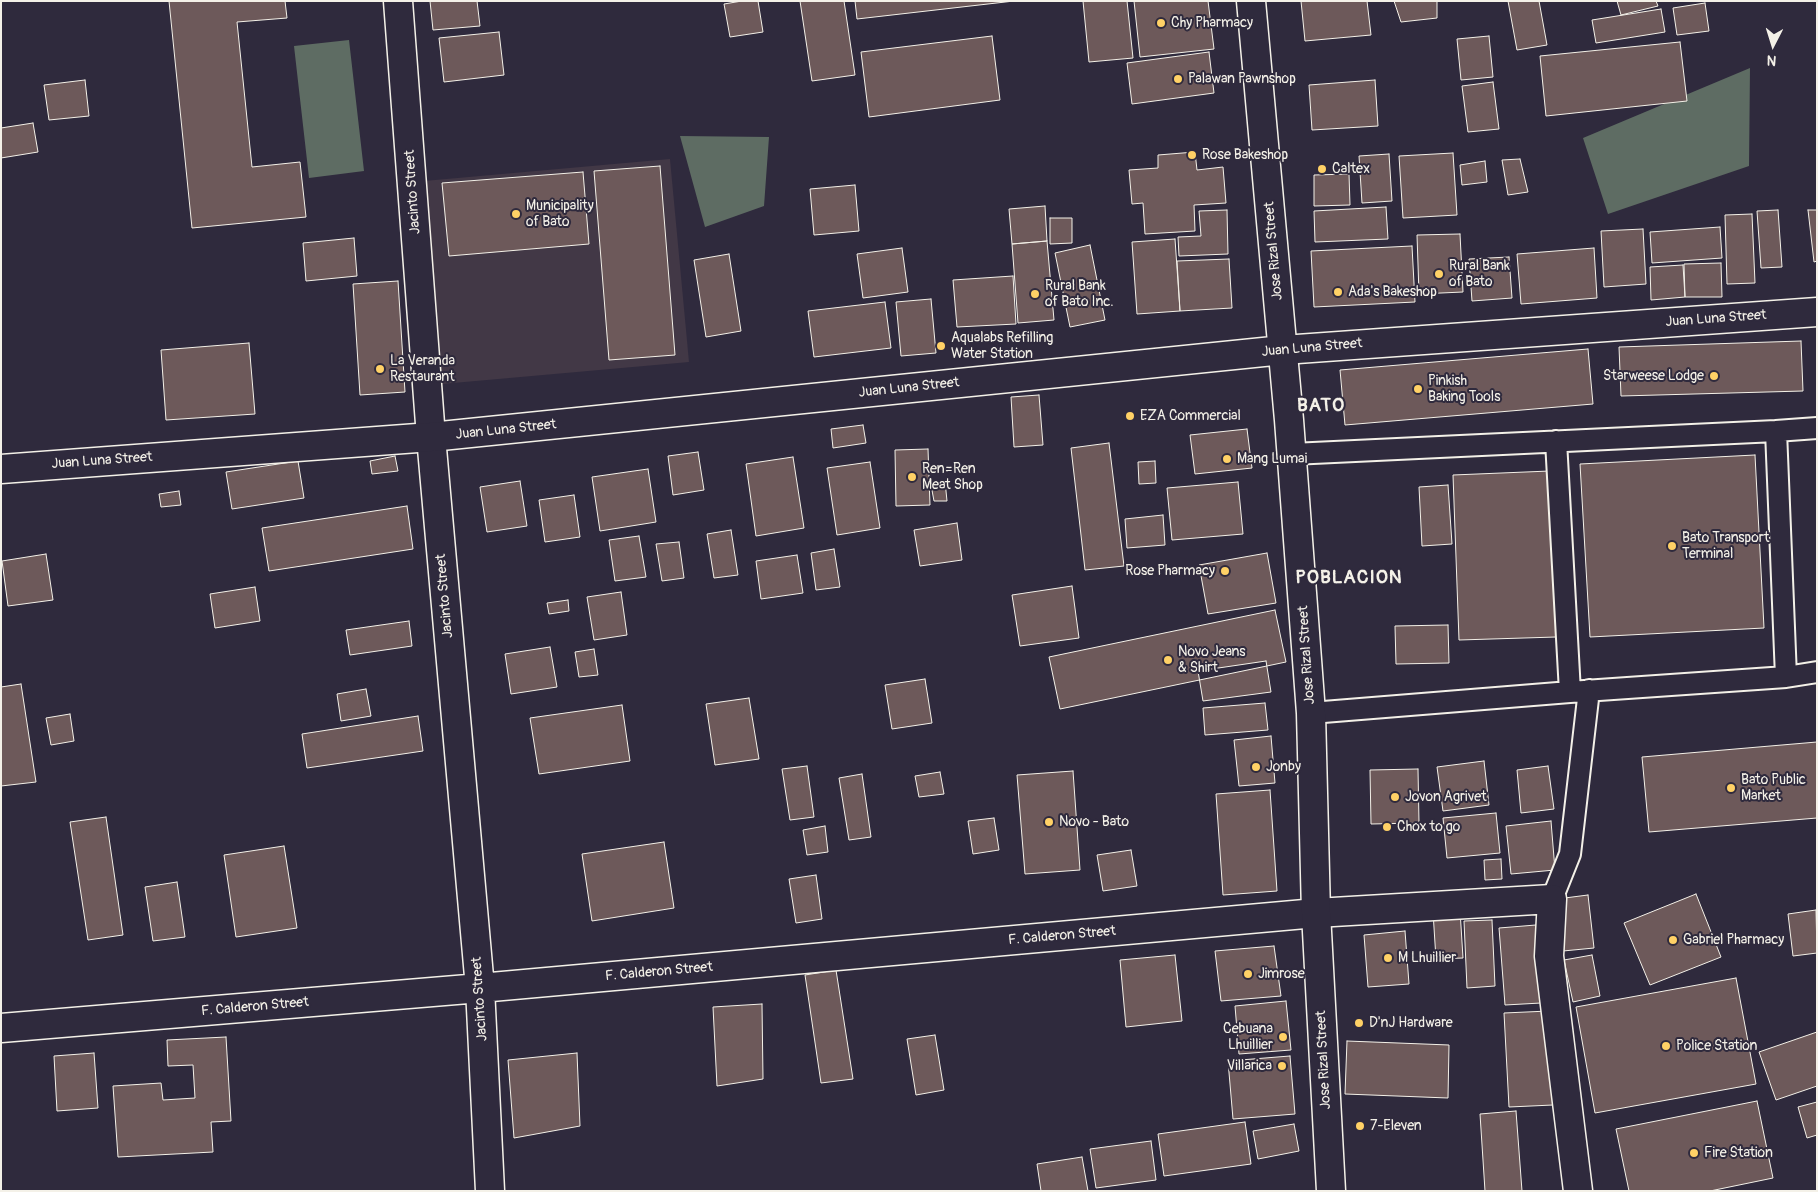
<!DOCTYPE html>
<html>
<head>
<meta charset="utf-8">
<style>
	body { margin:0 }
	#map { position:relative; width:1818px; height:1192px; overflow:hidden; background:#2f2a3d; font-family:Pangolin,sans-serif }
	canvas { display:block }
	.frame { position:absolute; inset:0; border:2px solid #f4f1e8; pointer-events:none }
	.north { position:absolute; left:1748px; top:20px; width:50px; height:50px; -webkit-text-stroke:4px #2f2a3d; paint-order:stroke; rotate:185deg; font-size:14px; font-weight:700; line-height:20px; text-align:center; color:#f4f1e8 }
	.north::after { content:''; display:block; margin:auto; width:18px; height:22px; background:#f4f1e8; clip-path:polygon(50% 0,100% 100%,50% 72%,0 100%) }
</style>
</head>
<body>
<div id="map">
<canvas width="1818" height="1192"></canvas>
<div class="frame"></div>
<div class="north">N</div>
</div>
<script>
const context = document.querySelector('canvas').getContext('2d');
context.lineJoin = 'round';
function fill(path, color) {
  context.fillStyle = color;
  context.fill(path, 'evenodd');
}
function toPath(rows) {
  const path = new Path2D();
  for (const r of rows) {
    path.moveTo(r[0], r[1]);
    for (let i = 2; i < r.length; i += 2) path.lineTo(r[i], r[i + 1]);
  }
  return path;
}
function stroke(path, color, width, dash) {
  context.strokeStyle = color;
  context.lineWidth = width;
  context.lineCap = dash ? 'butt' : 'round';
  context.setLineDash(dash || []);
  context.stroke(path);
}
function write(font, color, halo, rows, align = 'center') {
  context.font = font + ' Pangolin,sans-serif';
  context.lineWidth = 4;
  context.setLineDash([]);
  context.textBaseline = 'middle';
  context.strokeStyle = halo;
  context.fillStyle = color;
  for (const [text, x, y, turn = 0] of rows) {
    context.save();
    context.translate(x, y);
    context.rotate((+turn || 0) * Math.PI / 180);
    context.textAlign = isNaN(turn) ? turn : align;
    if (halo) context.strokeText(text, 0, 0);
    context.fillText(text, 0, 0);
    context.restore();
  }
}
const built = toPath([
	[670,159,689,362,442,384,424,181]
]);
const green = toPath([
	[349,40,364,171,309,178,294,46],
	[1750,68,1749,166,1608,214,1583,138],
	[680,136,769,137,764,206,705,227]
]);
const building = toPath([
	[169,1,285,1,287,18,237,22,252,167,300,162,306,217,192,228,169,1],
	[430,1,477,1,480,26,433,30,430,1],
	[742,1,758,1,763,32,730,37,724,4,742,1],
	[800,1,844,1,855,75,812,81,800,1],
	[855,1,1014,1,857,19,855,1],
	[1083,1,1127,1,1133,58,1089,62,1083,1],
	[1134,1,1208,1,1214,49,1140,57,1134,1],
	[1301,1,1367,1,1371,35,1305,41,1301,1],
	[1394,1,1437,1,1437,18,1401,22,1394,1],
	[1508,1,1539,1,1547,45,1517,50,1508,1],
	[1617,1,1656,1,1658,6,1621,15,1617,1],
	[1705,3,1709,31,1677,35,1673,8,1705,3],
	[1661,9,1665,32,1596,43,1592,20,1661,9],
	[499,32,504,75,444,82,439,38,499,32],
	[992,36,1000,100,869,117,861,52,992,36],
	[1489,36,1493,77,1461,80,1457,39,1489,36],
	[1680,42,1687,101,1546,116,1540,56,1680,42],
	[1209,52,1214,93,1132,104,1127,63,1209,52],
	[85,80,89,116,49,120,44,85,85,80],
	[1375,80,1378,126,1312,130,1309,85,1375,80],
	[1493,82,1499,129,1468,132,1462,86,1493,82],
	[33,123,38,152,1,158,1,128,33,123],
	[1195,152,1197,170,1223,167,1226,203,1194,205,1195,231,1145,234,1143,203,1132,204,1129,170,1158,168,1158,155,1195,152],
	[1453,153,1457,215,1403,218,1399,156,1453,153],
	[1389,154,1392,201,1362,203,1359,156,1389,154],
	[1520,159,1528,192,1508,195,1502,160,1520,159],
	[1485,161,1487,182,1462,185,1460,165,1485,161],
	[660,166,675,355,609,360,594,171,660,166],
	[583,172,589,244,449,256,442,183,583,172],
	[1349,174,1350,205,1314,206,1314,175,1349,174],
	[855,185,859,231,814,235,810,189,855,185],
	[1045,206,1047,241,1012,244,1009,209,1045,206],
	[1386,207,1388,239,1315,242,1314,211,1386,207],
	[1227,210,1228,254,1179,256,1178,237,1201,236,1199,211,1227,210],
	[1778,210,1782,267,1761,268,1757,211,1778,210],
	[1808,210,1817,210,1817,261,1814,262,1808,210],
	[1752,214,1755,283,1727,284,1725,215,1752,214],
	[1050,218,1072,218,1072,243,1050,244,1050,218],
	[1720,227,1722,258,1652,263,1650,232,1720,227],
	[1643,229,1646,284,1604,287,1601,231,1643,229],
	[1460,234,1463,292,1419,294,1417,235,1460,234],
	[354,238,357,276,306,281,303,243,354,238],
	[1175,239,1180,311,1137,314,1132,242,1175,239],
	[1047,241,1054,320,1018,323,1012,244,1047,241],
	[1090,245,1105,320,1070,327,1055,253,1090,245],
	[1412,246,1415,302,1314,307,1311,251,1412,246],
	[902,248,908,292,863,298,857,254,902,248],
	[1594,248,1597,298,1521,304,1517,254,1594,248],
	[729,254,741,331,706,337,694,260,729,254],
	[1509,257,1512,298,1472,301,1469,259,1509,257],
	[1229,259,1232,308,1180,311,1177,261,1229,259],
	[1721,263,1722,297,1685,297,1684,264,1721,263],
	[1683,265,1685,297,1651,300,1650,267,1683,265],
	[1013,276,1016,324,957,327,953,280,1013,276],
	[398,281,405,392,360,395,353,284,398,281],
	[931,299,936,353,901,356,896,302,931,299],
	[885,302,891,348,814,357,808,311,885,302],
	[1801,341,1803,391,1621,396,1619,347,1801,341],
	[249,343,255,414,166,420,161,350,249,343],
	[1588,349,1593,404,1345,425,1340,370,1588,349],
	[1039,395,1043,445,1014,447,1011,397,1039,395],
	[863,425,866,443,833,448,831,429,863,425],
	[1247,429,1252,468,1195,474,1190,435,1247,429],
	[1109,443,1124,566,1085,570,1071,448,1109,443],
	[928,449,930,505,896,506,895,450,928,449],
	[698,452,704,490,673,495,668,456,698,452],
	[1755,455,1764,628,1590,637,1580,464,1755,455],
	[395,456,398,471,372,474,370,461,395,456],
	[793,457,804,528,756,536,746,464,793,457],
	[298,461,304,498,232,509,226,472,298,461],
	[1155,461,1156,483,1139,484,1138,462,1155,461],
	[870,462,880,528,837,535,827,468,870,462],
	[648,469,656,522,600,531,592,477,648,469],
	[1550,471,1556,637,1459,640,1453,475,1550,471],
	[520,481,527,526,487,532,480,487,520,481],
	[945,481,947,501,934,501,931,485,945,481],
	[1238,482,1243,534,1172,540,1167,488,1238,482],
	[1448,485,1452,544,1422,546,1419,487,1448,485],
	[179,491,181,505,161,507,159,494,179,491],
	[574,495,580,537,545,542,539,500,574,495],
	[407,506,413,549,269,571,262,528,407,506],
	[1163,515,1165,545,1127,548,1125,519,1163,515],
	[957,523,962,560,920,566,914,530,957,523],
	[731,530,738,575,714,578,707,534,731,530],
	[639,536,646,577,615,581,609,540,639,536],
	[679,542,684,578,662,581,656,544,679,542],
	[834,549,840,587,816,590,811,553,834,549],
	[1267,553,1276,603,1208,614,1199,565,1267,553],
	[46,554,53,600,8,606,2,561,46,554],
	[797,555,803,593,761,599,756,561,797,555],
	[1072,586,1079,638,1020,646,1012,595,1072,586],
	[255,587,260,621,215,628,210,594,255,587],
	[621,592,627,635,594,640,587,597,621,592],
	[568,600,569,611,549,614,547,603,568,600],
	[1275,610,1286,662,1060,709,1049,657,1275,610],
	[409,621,412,646,350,655,346,630,409,621],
	[1448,625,1449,663,1396,664,1395,626,1448,625],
	[550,647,557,687,511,694,505,654,550,647],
	[594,649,598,675,579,677,575,652,594,649],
	[1266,661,1271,692,1203,701,1198,671,1266,661],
	[925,679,932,723,892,729,885,685,925,679],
	[21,684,36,782,1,786,1,687,21,684],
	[366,689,371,716,341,721,337,694,366,689],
	[749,698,759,759,715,765,706,704,749,698],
	[1265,703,1268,730,1205,735,1203,708,1265,703],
	[622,705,630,761,539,774,530,718,622,705],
	[70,714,74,741,51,745,46,718,70,714],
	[418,716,423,751,307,768,302,734,418,716],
	[1271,736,1275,783,1239,786,1234,740,1271,736],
	[1817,742,1817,818,1649,832,1642,757,1817,742],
	[1484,761,1489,805,1443,811,1437,767,1484,761],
	[807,766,814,817,790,820,782,769,807,766],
	[1548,766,1554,809,1521,813,1517,770,1548,766],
	[1418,769,1419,823,1371,824,1370,770,1418,769],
	[1073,771,1080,870,1025,874,1017,775,1073,771],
	[940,772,944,794,919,797,915,776,940,772],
	[862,774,871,837,849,840,839,778,862,774],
	[1270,790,1277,891,1223,895,1216,794,1270,790],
	[1496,813,1500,853,1447,858,1443,818,1496,813],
	[106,817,123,935,88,940,70,822,106,817],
	[994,818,999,850,973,854,968,821,994,818],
	[1551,821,1555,870,1511,874,1506,826,1551,821],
	[825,826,828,852,807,855,803,830,825,826],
	[664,842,674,908,592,921,582,854,664,842],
	[284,846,297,928,236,937,224,855,284,846],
	[1131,850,1137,886,1103,891,1097,855,1131,850],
	[1501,859,1502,879,1485,880,1484,860,1501,859],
	[816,875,822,919,796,923,789,879,816,875],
	[177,882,185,937,153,941,145,887,177,882],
	[1696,894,1721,957,1650,985,1624,923,1696,894],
	[1588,895,1594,948,1563,951,1557,899,1588,895],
	[1460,910,1463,958,1436,959,1433,912,1460,910],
	[1816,910,1817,953,1793,956,1788,914,1816,910],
	[1492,920,1495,986,1467,988,1464,921,1492,920],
	[1536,925,1541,1003,1505,1005,1499,928,1536,925],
	[1405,931,1409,984,1368,987,1364,935,1405,931],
	[1274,946,1281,996,1221,1001,1215,951,1274,946],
	[1175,955,1182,1021,1126,1027,1120,960,1175,955],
	[1592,955,1600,996,1573,1002,1564,960,1592,955],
	[836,970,853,1079,821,1083,805,975,836,970],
	[1736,978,1756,1084,1595,1113,1576,1007,1736,978],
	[1286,1001,1291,1050,1239,1054,1235,1006,1286,1001],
	[762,1004,763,1079,717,1086,713,1007,762,1004],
	[1549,1011,1553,1105,1509,1107,1504,1013,1549,1011],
	[1817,1032,1817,1086,1776,1100,1759,1052,1817,1032],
	[935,1035,944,1090,916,1095,907,1039,935,1035],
	[226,1037,231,1121,211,1122,213,1152,118,1157,113,1086,161,1083,163,1100,195,1098,193,1065,168,1066,167,1040,226,1037],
	[1347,1041,1449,1045,1448,1098,1345,1094,1347,1041],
	[94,1053,98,1108,57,1111,54,1056,94,1053],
	[577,1053,580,1126,514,1138,508,1060,577,1053],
	[1290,1056,1295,1114,1233,1119,1228,1061,1290,1056],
	[1757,1101,1773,1178,1710,1191,1629,1191,1616,1129,1757,1101],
	[1817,1102,1817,1135,1807,1138,1798,1107,1817,1102],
	[1516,1111,1522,1191,1485,1191,1480,1114,1516,1111],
	[1245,1122,1251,1164,1164,1176,1158,1134,1245,1122],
	[1294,1124,1299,1151,1258,1159,1253,1131,1294,1124],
	[1151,1141,1156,1180,1096,1188,1090,1149,1151,1141],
	[1082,1157,1088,1191,1041,1191,1037,1164,1082,1157]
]);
const lane = toPath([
	[1776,431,1817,428],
	[1556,441,1570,692],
	[1292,454,1776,431,1786,677,1570,692,1311,713],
	[1786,677,1817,672],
	[1552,899,1570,854,1589,690]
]);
const street = toPath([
	[398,1,431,437,480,988,490,1191],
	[1,1028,480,988,1316,913,1552,899,1549,956,1578,1191]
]);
const secondary = toPath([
	[1283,350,1817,312]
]);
const primary = toPath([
	[1251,1,1289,420,1311,713,1316,913,1331,1191],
	[1,469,431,437,1283,350]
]);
const markers = [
	[1161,23,5,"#ffd166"],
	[1178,79,5,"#ffd166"],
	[1192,155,5,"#ffd166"],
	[1322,169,5,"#ffd166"],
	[516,214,5,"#ffd166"],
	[1439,274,5,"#ffd166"],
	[1338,292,5,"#ffd166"],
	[1035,294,5,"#ffd166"],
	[941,346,5,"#ffd166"],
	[380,369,5,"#ffd166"],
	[1714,376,5,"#ffd166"],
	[1418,389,5,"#ffd166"],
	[1130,416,5,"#ffd166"],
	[1227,459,5,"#ffd166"],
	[912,477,5,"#ffd166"],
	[1672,546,5,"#ffd166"],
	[1225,571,5,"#ffd166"],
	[1168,660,5,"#ffd166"],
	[1256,767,5,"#ffd166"],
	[1731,788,5,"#ffd166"],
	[1395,797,5,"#ffd166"],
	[1049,822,5,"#ffd166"],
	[1387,827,5,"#ffd166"],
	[1673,940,5,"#ffd166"],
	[1388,958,5,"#ffd166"],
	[1248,974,5,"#ffd166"],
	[1359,1023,5,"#ffd166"],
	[1283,1037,5,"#ffd166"],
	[1666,1046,5,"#ffd166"],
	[1282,1066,5,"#ffd166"],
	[1360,1126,5,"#ffd166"],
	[1694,1153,5,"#ffd166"]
];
const poiNames = [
	["Chy Pharmacy",1171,23],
	["Palawan Pawnshop",1188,79],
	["Rose Bakeshop",1202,155],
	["Caltex",1332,169],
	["Municipality",526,206],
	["of Bato",526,222],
	["Rural Bank",1449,266],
	["of Bato",1449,282],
	["Rural Bank",1045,286],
	["of Bato Inc.",1045,302],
	["Ada's Bakeshop",1348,292],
	["Aqualabs Refilling",951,338],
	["Water Station",951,354],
	["La Veranda",390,361],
	["Restaurant",390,377],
	["Starweese Lodge",1704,376,"right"],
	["Pinkish",1428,381],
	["Baking Tools",1428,397],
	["EZA Commercial",1140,416],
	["Mang Lumai",1237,459],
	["Ren=Ren",922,469],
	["Meat Shop",922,485],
	["Bato Transport",1682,538],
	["Terminal",1682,554],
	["Rose Pharmacy",1215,571,"right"],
	["Novo Jeans",1178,652],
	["& Shirt",1178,668],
	["Jonby",1266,767],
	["Bato Public",1741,780],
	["Market",1741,796],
	["Jovon Agrivet",1405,797],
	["Novo - Bato",1059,822],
	["Chox to go",1397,827],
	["Gabriel Pharmacy",1683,940],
	["M Lhuillier",1398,958],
	["Jimrose",1258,974],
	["D'nJ Hardware",1369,1023],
	["Cebuana",1273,1029,"right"],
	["Lhuillier",1273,1045,"right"],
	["Police Station",1676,1046],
	["Villarica",1272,1066,"right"],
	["7-Eleven",1370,1126],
	["Fire Station",1704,1153]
];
const streetNames = [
	["Jacinto Street",413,192,-94],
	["Jose Rizal Street",1274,251,-95],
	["Juan Luna Street",1716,319,-4],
	["Juan Luna Street",1312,348,-5],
	["Juan Luna Street",909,388,-6],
	["Juan Luna Street",506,430,-6],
	["Juan Luna Street",102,461,-4],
	["Jacinto Street",445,596,-95],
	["Jose Rizal Street",1307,655,-94],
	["F. Calderon Street",1062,936,-5],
	["F. Calderon Street",659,972,-5],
	["Jacinto Street",480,999,-94],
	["F. Calderon Street",255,1007,-5],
	["Jose Rizal Street",1324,1060,-93]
];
const districtNames = [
	["BATO",1321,406],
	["POBLACION",1349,578]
];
fill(built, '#423846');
fill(green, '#5e6c63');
fill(building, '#6d595a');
stroke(building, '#f4f1e8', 1);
stroke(lane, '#f4f1e8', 24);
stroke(street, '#f4f1e8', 31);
stroke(secondary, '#f4f1e8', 31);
stroke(primary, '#f4f1e8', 31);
stroke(lane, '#2f2a3d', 20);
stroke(street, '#2f2a3d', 28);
stroke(secondary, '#2f2a3d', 28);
stroke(primary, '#2f2a3d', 28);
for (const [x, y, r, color] of markers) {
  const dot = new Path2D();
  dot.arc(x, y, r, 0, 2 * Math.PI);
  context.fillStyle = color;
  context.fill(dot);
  stroke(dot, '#2f2a3d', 2);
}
write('14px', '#f4f1e8', '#2f2a3d', poiNames, 'left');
write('14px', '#f4f1e8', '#2f2a3d', streetNames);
context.letterSpacing = '1px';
write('bold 19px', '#f4f1e8', '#2f2a3d', districtNames);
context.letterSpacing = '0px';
</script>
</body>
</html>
